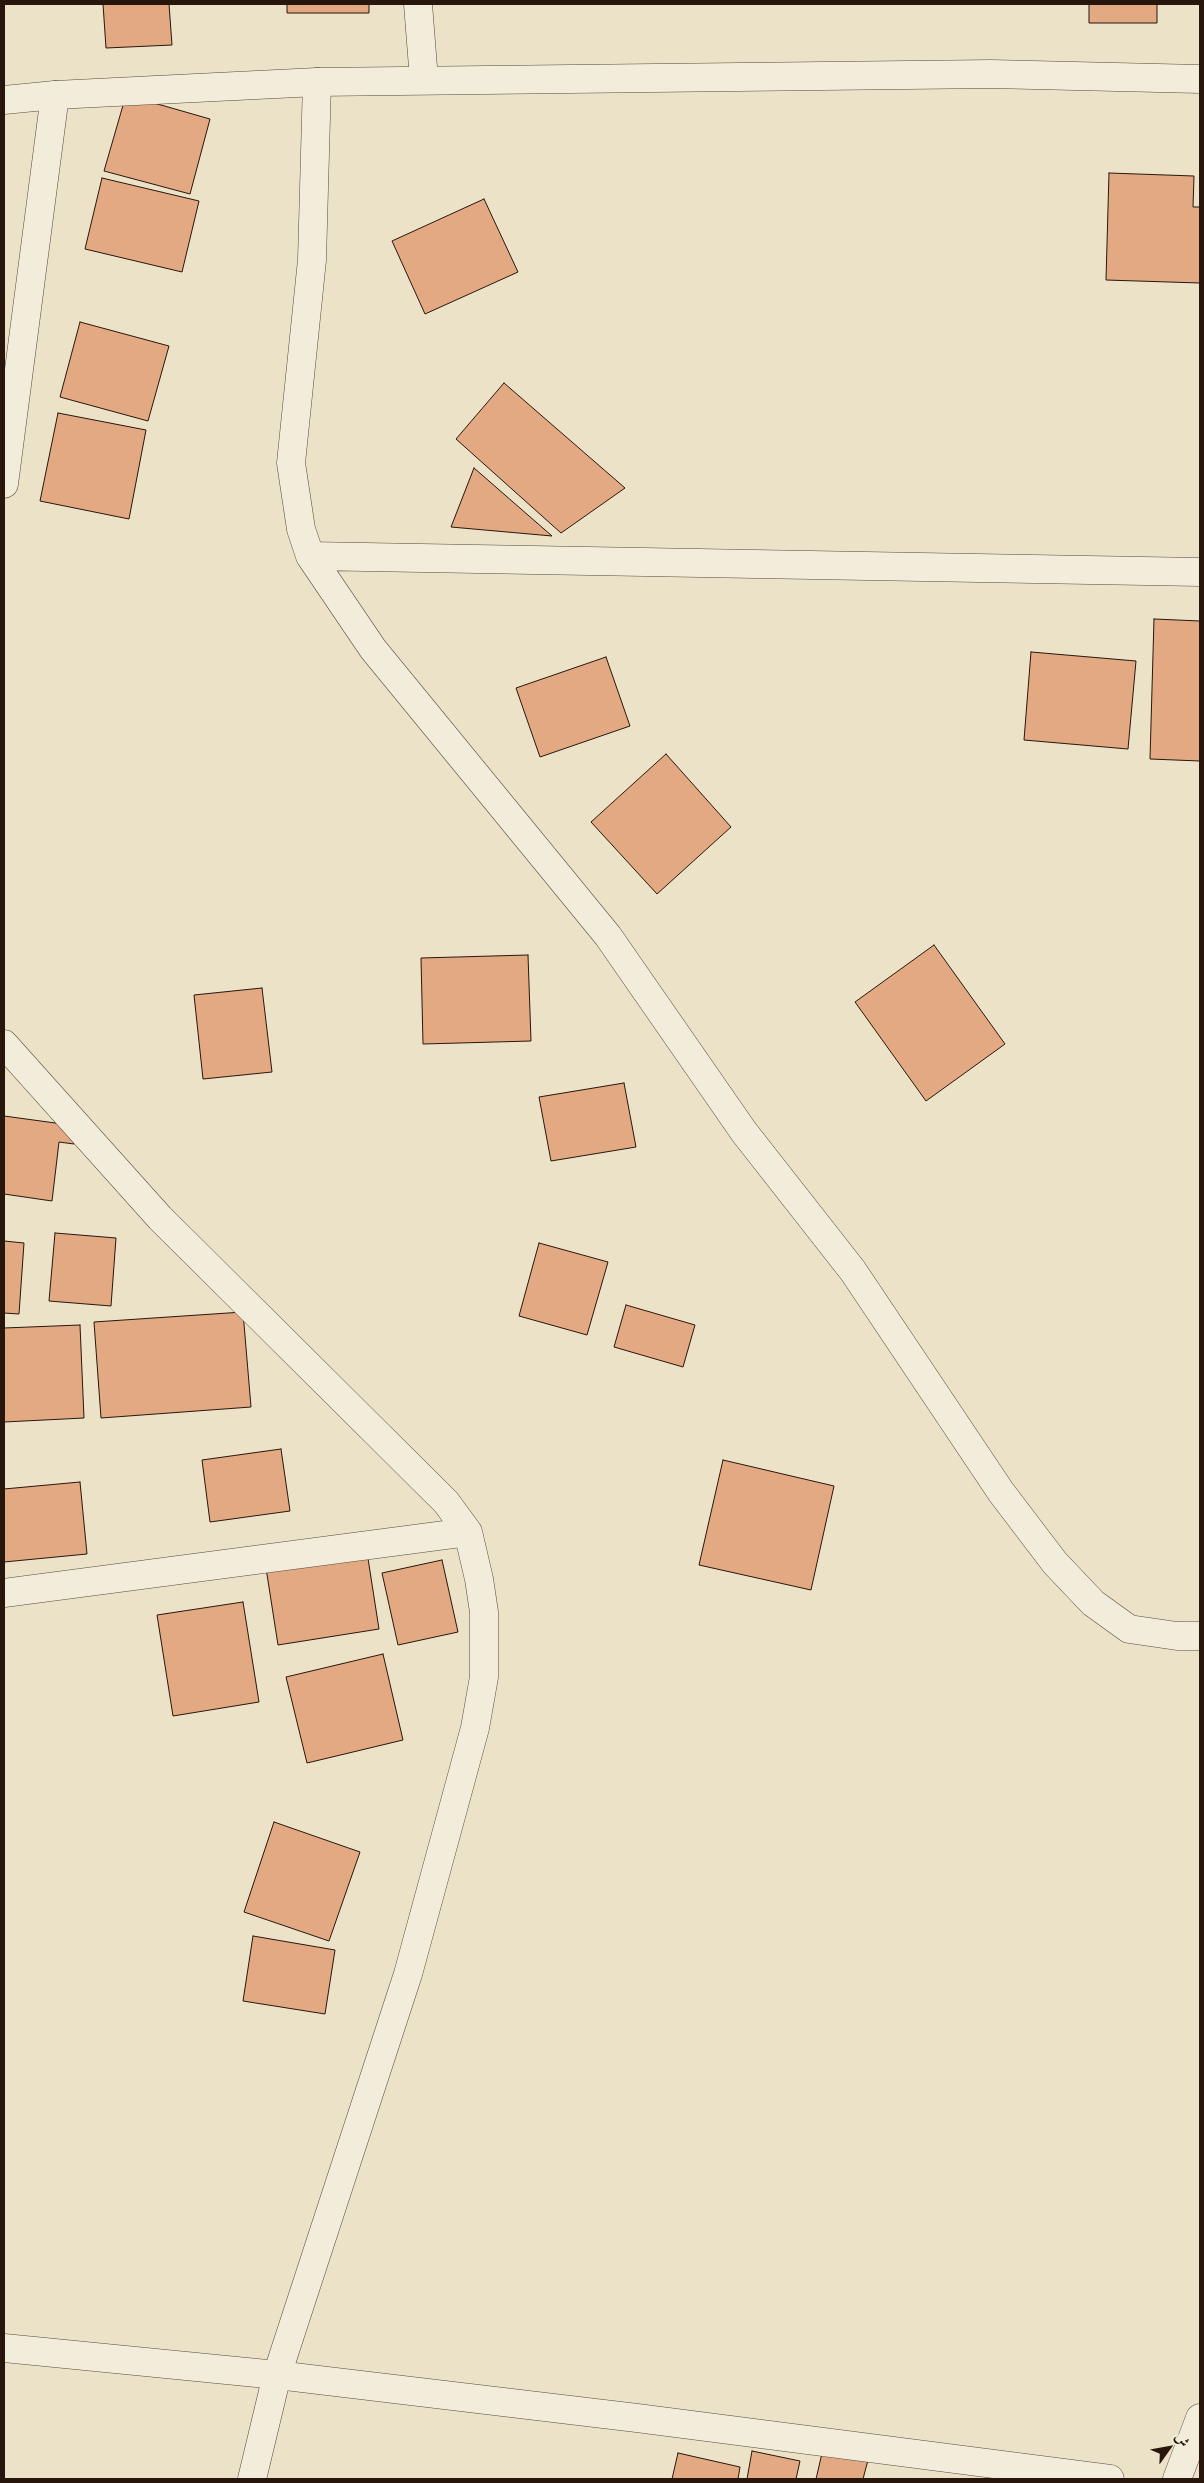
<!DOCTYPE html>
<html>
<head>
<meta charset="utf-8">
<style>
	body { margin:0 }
	#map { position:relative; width:1204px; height:2483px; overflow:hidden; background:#ebe2c7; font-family:Cardo,Amiri,serif }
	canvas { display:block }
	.frame { position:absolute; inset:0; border:5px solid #28160d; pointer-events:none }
	.north { position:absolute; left:1144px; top:2423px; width:50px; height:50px; -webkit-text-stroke:4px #f2ecdb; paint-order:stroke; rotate:58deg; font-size:14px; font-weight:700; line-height:20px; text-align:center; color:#28160d }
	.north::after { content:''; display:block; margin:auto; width:18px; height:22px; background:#28160d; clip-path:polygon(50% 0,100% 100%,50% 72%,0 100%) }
</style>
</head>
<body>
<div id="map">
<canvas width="1204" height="2483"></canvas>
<div class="frame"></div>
<div class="north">ش</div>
</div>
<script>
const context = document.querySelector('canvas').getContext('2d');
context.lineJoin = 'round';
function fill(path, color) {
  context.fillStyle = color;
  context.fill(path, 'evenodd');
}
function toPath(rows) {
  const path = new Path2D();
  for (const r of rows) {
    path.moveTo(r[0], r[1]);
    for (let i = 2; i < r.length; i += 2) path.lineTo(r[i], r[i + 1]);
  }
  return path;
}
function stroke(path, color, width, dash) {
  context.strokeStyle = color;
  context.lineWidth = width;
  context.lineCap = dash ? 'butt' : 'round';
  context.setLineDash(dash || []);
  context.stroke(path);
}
const building = toPath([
	[103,4,169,4,172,45,106,48,103,4],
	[287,4,369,4,369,13,287,13,287,4],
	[1089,4,1157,4,1157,23,1089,23,1089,4],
	[126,95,210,119,190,194,104,171,126,95],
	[1109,173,1194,176,1193,207,1200,207,1200,283,1106,280,1109,173],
	[102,178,199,201,182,272,85,249,102,178],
	[484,199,518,272,425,314,392,241,484,199],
	[80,322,169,346,148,421,60,397,80,322],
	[504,383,625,488,561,533,456,439,504,383],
	[58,413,146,430,129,519,40,501,58,413],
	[474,468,552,536,451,527,474,468],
	[1154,619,1200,621,1200,761,1150,759,1154,619],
	[1031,652,1136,661,1128,749,1024,740,1031,652],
	[606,657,630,726,540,757,516,688,606,657],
	[666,754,731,827,657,894,591,822,666,754],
	[934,945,1005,1044,926,1101,855,1002,934,945],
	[528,955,531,1041,423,1044,421,958,528,955],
	[262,988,272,1072,203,1079,194,995,262,988],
	[624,1083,636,1147,551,1161,539,1097,624,1083],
	[4,1116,70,1125,74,1144,59,1142,52,1201,4,1194,4,1116],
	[55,1233,116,1238,111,1306,49,1301,55,1233],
	[4,1241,24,1243,19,1314,4,1313,4,1241],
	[539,1243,608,1262,587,1335,519,1316,539,1243],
	[626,1305,695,1325,683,1367,614,1347,626,1305],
	[243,1312,251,1407,101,1418,94,1322,243,1312],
	[80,1325,84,1418,4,1422,4,1328,80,1325],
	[281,1449,290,1511,210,1522,202,1460,281,1449],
	[723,1460,834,1486,811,1590,699,1565,723,1460],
	[80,1482,87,1554,4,1562,4,1489,80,1482],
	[367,1552,379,1629,278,1645,266,1568,367,1552],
	[442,1560,458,1632,398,1645,382,1573,442,1560],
	[243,1602,259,1702,173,1716,157,1615,243,1602],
	[383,1654,403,1740,307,1763,286,1677,383,1654],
	[274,1822,360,1852,329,1941,244,1912,274,1822],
	[253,1936,335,1950,325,2014,243,2001,253,1936],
	[823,2449,868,2460,863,2479,816,2479,823,2449],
	[752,2451,800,2461,796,2479,747,2479,752,2451],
	[678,2453,740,2467,738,2479,672,2479,678,2453]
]);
const minor = toPath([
	[418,4,424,80],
	[317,82,312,260,291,463,301,529,310,556,373,649,608,936,744,1132,853,1271,1001,1492,1055,1563,1093,1603,1129,1629,1177,1636,1200,1636],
	[4,484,55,95],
	[310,556,1200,572],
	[4,1044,160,1218,446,1502,468,1532,479,1579,484,1612,484,1677,475,1728,408,1974,277,2375,252,2479],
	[4,1593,468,1532],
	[1177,2479,1200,2418]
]);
const tertiary = toPath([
	[4,100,55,95,317,82,991,74,1200,79],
	[4,2348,277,2375,637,2418,1110,2479]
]);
fill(building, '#e2a983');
stroke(building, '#28160d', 1);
stroke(minor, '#59493c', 29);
stroke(tertiary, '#59493c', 29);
stroke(minor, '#f2ecdb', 28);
stroke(tertiary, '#f2ecdb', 28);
</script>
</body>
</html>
